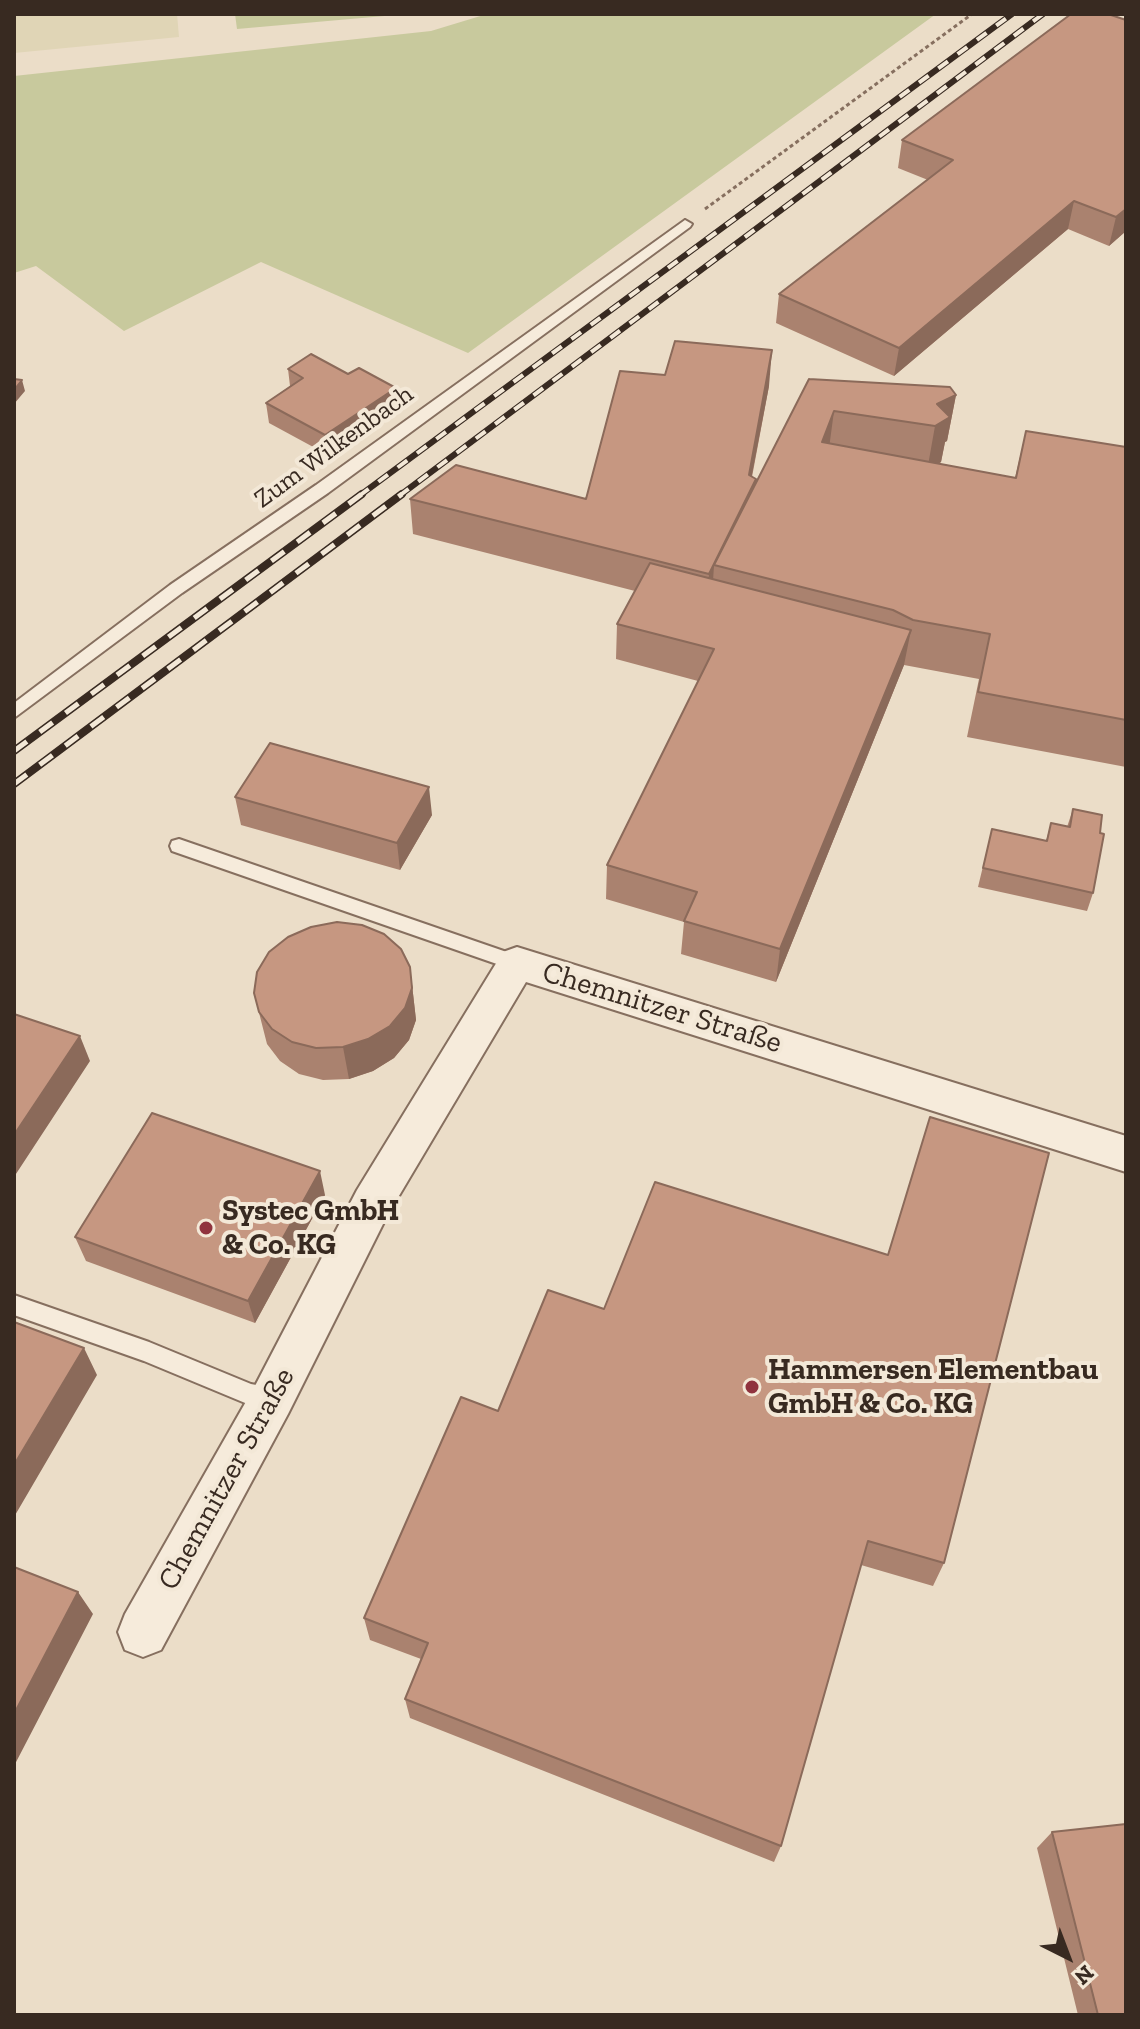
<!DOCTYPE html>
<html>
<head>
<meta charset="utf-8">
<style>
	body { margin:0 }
	#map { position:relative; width:1140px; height:2029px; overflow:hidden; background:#ebddc8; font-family:"Zilla Slab",serif }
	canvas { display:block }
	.frame { position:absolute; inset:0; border:16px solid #382a21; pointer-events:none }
	.north { position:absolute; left:1028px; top:1917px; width:80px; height:80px; -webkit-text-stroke:6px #f3e8d7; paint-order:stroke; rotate:138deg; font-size:22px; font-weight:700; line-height:32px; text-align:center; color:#382a21 }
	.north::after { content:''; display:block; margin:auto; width:28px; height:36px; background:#382a21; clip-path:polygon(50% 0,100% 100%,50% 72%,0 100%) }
</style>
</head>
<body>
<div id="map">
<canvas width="1140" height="2029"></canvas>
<div class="frame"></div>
<div class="north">N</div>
</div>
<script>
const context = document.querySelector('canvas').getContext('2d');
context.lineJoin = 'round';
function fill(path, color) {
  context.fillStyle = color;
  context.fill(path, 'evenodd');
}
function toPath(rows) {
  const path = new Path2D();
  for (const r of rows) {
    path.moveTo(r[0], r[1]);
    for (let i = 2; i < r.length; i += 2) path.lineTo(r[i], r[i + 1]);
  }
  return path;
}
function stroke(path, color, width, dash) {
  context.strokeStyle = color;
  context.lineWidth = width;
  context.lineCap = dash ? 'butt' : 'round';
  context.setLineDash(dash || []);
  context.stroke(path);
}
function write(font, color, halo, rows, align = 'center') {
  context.font = font + ' "Zilla Slab",serif';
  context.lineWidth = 8;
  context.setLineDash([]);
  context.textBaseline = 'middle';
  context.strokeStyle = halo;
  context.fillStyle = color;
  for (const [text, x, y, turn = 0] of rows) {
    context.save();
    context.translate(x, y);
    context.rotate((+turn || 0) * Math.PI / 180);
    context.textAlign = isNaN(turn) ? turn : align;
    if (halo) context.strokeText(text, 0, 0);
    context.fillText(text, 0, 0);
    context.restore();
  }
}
const farmland = toPath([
	[14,14,177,14,179,37,14,53]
]);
const green = toPath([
	[235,14,407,14,237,29],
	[487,14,936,14,468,353,261,262,124,331,36,266,14,273,14,76,431,31]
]);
const path = toPath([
	[705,209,972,14]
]);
const lane = toPath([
	[685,220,692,224,690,227,328,493,182,593,14,718,14,703,170,585,316,485,685,220],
	[179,839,524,958,527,963,524,968,517,971,172,851,170,846,172,841,179,839],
	[14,1295,149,1342,251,1384,272,1388,280,1391,284,1399,280,1407,272,1410,250,1405,144,1361,14,1315,14,1295]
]);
const street = toPath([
	[517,947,1126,1136,1126,1172,526,982,387,1216,288,1414,161,1650,143,1657,125,1650,118,1632,125,1614,256,1384,357,1190,503,952,517,947]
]);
const railFar1 = toPath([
	[359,496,1012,14],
	[399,496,1043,14]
]);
const rail = toPath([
	[14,751,362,494],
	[14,784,402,494]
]);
const wall = toPath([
	[1071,14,1126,231,1109,246,1068,229,894,376,776,323,779,294,928,180,898,168,902,140],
	[288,369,397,408,328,455,269,423,266,403,290,386],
	[809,379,956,395,947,441,945,442,941,462,938,464,1015,478,1026,431,1126,447,1126,767,967,737,979,679,904,665,776,982,681,954,684,922,606,899,607,865,698,681,616,659,617,624,635,591,413,534,410,499,586,499,769,386,752,477,756,479,756,484],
	[235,797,432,815,400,870,241,825],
	[1073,809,1100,833,1093,893,1087,911,978,887,992,829,1046,841,1051,823,1067,827],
	[410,967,416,1020,409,1040,394,1058,373,1071,349,1079,323,1080,299,1074,280,1061,267,1044,254,993],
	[325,1195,255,1323,86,1261,75,1237],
	[498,1411,944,1563,933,1586,861,1565,781,1846,774,1862,410,1718,405,1699,421,1659,370,1640,364,1618],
	[1052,1832,1126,2015,1078,2015,1037,1848]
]);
const shadedWall = toPath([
	[1074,201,1068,229,894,376,899,348],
	[1126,209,1126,231,1109,246,1116,217],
	[772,350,769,386,748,495,756,479,753,515,714,565,712,598,706,609,709,574],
	[22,380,25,391,14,404,14,390],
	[396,388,397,408,328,455,325,435],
	[956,395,947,441,945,442,941,462,927,471,935,426,937,404],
	[834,411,828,456,822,442],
	[911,630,904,665,776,982,780,949],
	[429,787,432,815,400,870,397,843],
	[410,967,416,1020,409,1040,394,1058,373,1071,349,1079,343,1047],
	[80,1036,90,1061,14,1177,14,1135],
	[320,1171,325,1195,255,1323,248,1301],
	[84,1348,97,1375,14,1517,14,1465],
	[78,1592,93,1614,14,1766,14,1714]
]);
const building = toPath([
	[1071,14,1108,14,1126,20,1126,209,1116,217,1074,201,899,348,779,294,953,160,902,140,1071,14],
	[675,341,772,350,749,475,756,479,709,574,410,499,456,465,586,499,620,371,665,375,675,341],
	[311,354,348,374,359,368,396,388,325,435,266,403,303,378,288,369,311,354],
	[14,379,22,380,14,390,14,379],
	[809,379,950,387,956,395,937,404,950,417,935,426,834,411,822,442,1016,478,1026,431,1126,447,1126,720,978,692,990,634,913,620,893,610,714,565,809,379],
	[650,563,911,630,780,949,684,921,697,892,607,865,714,649,617,624,650,563],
	[270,743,429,787,397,843,235,797,270,743],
	[1073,809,1102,815,1100,833,1104,834,1093,893,983,868,992,829,1047,841,1051,823,1070,827,1073,809],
	[337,922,362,925,384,934,401,949,410,967,412,988,405,1008,390,1026,368,1039,343,1047,316,1048,292,1042,272,1029,259,1012,254,993,257,972,269,952,288,937,311,927,337,922],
	[14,1014,80,1036,14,1135,14,1014],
	[152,1113,320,1171,248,1301,75,1237,152,1113],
	[930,1117,1049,1153,944,1563,868,1541,781,1846,405,1699,428,1643,364,1618,461,1397,498,1411,548,1290,604,1309,655,1182,888,1255,930,1117],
	[14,1322,84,1348,14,1465,14,1322],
	[14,1567,78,1592,14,1714,14,1567],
	[1126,1824,1126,2015,1098,2015,1052,1832,1126,1824]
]);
const markers = [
	[206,1228,8,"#90333e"],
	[752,1387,8,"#90333e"]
];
const farStreetnames = [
	["Zum Wilkenbach",334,447,-36]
];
const streetNames = [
	["Chemnitzer Straße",662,1008,17],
	["Chemnitzer Straße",227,1479,-61]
];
const poiNames = [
	["Systec GmbH",222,1211],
	["& Co. KG",222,1245],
	["Hammersen Elementbau",768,1370],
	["GmbH & Co. KG",768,1404]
];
fill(farmland, '#e0d5b6');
fill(green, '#c8c99d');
stroke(lane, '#866f5f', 4);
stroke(street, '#866f5f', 4);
stroke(path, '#866f5f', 3, [4, 3]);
fill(lane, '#f6ebdb');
fill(street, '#f6ebdb');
stroke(railFar1, '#382a21', 6);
stroke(rail, '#382a21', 8);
stroke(railFar1, '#f3e8d7', 4, [12]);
stroke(rail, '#f3e8d7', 5, [16]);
fill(wall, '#aa826f');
fill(shadedWall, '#8b6a5a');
fill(building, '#c69781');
stroke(building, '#8b6a5a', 2);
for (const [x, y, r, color] of markers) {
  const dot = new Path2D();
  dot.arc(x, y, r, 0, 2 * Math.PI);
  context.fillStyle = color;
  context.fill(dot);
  stroke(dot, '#f3e8d7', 3);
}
write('26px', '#382a21', '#f3e8d7', farStreetnames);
write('30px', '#382a21', '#f3e8d7', streetNames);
write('bold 30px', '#382a21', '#f3e8d7', poiNames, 'left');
</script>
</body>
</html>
